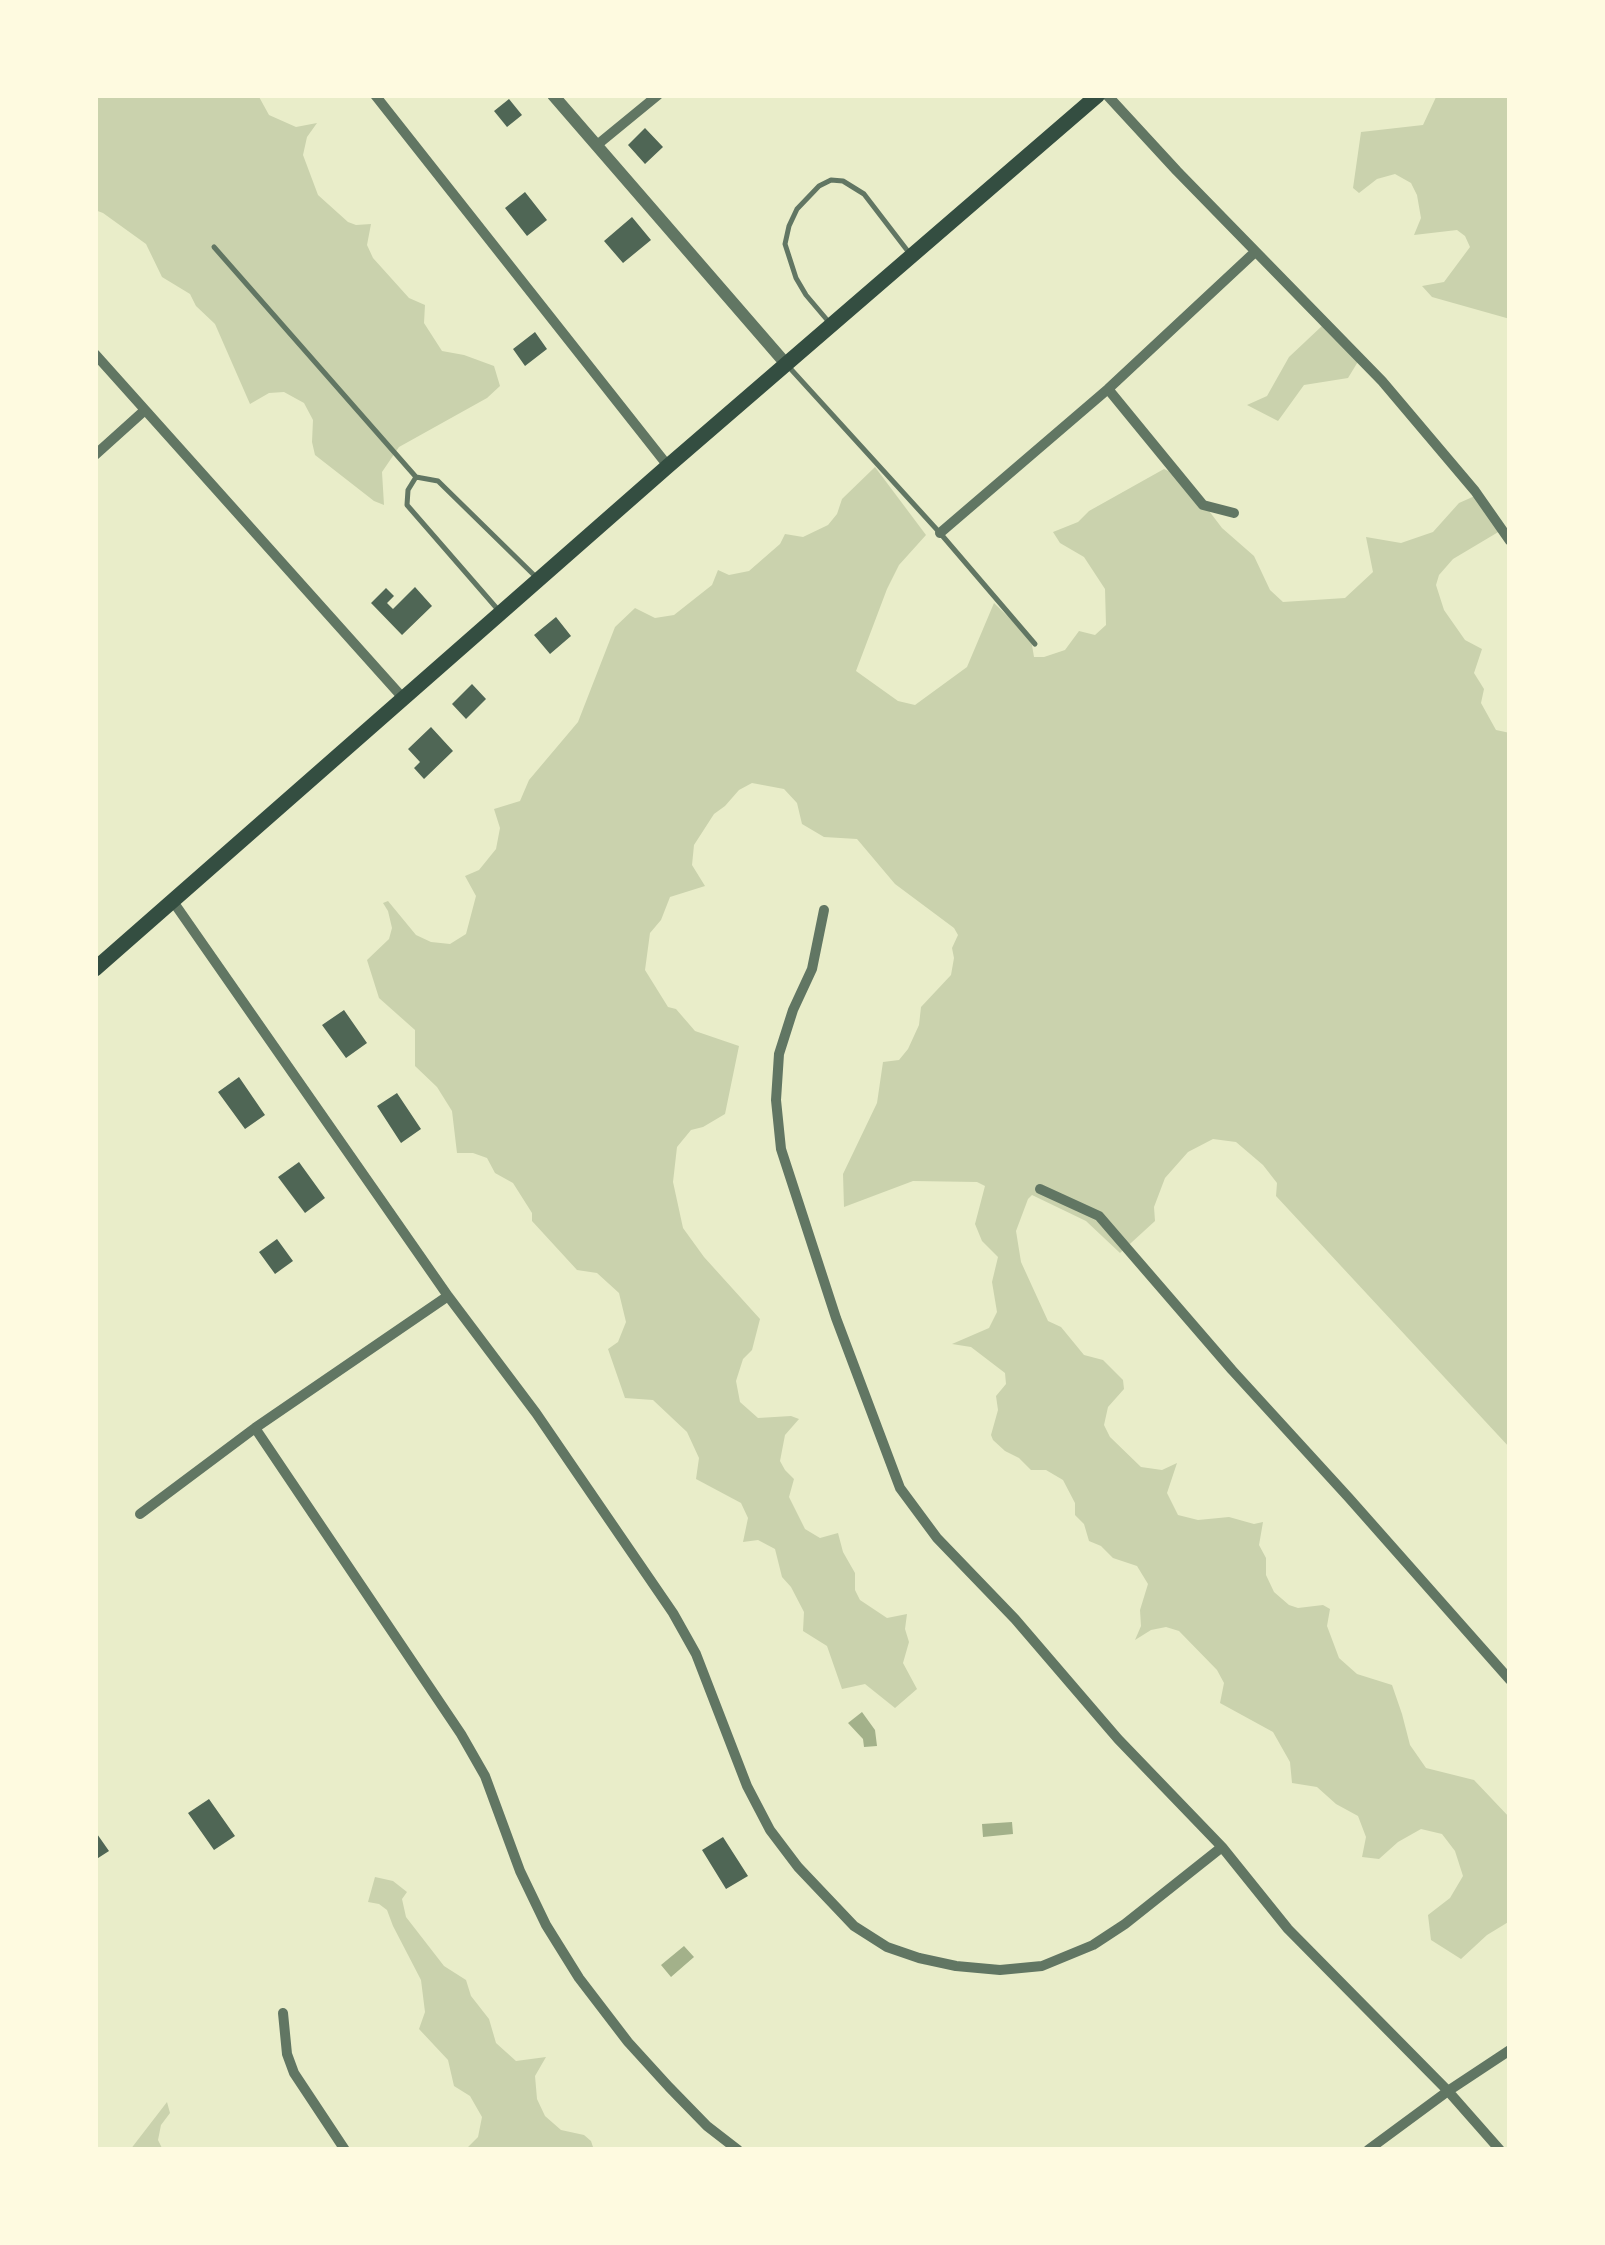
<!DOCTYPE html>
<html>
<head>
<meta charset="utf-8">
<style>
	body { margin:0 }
	#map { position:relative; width:1605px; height:2245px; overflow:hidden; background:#e9edc9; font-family:"PT Sans",sans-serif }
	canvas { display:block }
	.frame { position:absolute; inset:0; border:98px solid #fefae0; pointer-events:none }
</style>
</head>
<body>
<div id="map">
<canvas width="1605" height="2245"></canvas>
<div class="frame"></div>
</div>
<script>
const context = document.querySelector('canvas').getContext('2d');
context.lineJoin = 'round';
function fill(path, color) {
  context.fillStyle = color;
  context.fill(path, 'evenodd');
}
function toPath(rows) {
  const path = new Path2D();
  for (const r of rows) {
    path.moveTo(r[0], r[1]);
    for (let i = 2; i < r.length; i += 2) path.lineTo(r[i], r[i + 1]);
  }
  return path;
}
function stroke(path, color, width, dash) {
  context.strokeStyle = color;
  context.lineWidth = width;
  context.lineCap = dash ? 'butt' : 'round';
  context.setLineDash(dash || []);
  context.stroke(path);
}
const green = toPath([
	[95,95,258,95,269,115,296,127,317,123,307,137,303,155,318,195,348,222,356,225,371,224,367,245,373,258,409,298,425,305,424,323,442,351,464,355,494,366,500,386,487,398,399,447,382,472,384,505,374,501,315,455,312,442,313,420,304,403,284,392,269,393,250,404,215,324,196,306,190,294,162,277,146,244,103,213,95,210],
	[1437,95,1510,95,1510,319,1432,297,1422,286,1444,282,1470,247,1465,236,1457,230,1414,235,1421,218,1417,195,1411,183,1395,174,1377,179,1359,193,1353,188,1361,132,1423,125],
	[1323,325,1359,360,1348,378,1304,385,1278,421,1247,405,1267,396,1289,357],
	[875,467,926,535,899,565,887,589,856,671,898,701,915,705,967,667,994,603,1031,639,1034,657,1044,657,1065,650,1079,631,1095,635,1106,625,1105,589,1084,557,1060,543,1053,532,1078,522,1089,511,1164,469,1184,478,1222,528,1254,556,1270,590,1283,602,1345,598,1373,572,1366,537,1401,543,1433,532,1459,503,1477,495,1500,531,1453,559,1439,575,1436,585,1444,610,1465,640,1482,649,1474,673,1484,689,1481,703,1496,730,1510,733,1510,1448,1276,1196,1277,1183,1263,1165,1236,1142,1213,1139,1188,1152,1165,1178,1154,1207,1155,1221,1120,1253,1086,1221,1032,1195,1028,1199,1016,1231,1021,1262,1048,1321,1061,1327,1084,1355,1103,1360,1123,1380,1124,1389,1108,1407,1104,1425,1110,1437,1141,1467,1162,1470,1177,1463,1167,1493,1178,1515,1198,1520,1229,1517,1254,1524,1263,1522,1259,1545,1266,1558,1266,1575,1274,1592,1289,1605,1298,1608,1323,1605,1330,1609,1327,1626,1339,1658,1357,1674,1392,1685,1402,1714,1410,1745,1426,1768,1474,1780,1510,1818,1510,1921,1487,1935,1461,1959,1431,1940,1428,1915,1450,1898,1463,1876,1455,1851,1442,1834,1421,1829,1398,1842,1379,1859,1362,1857,1366,1837,1358,1816,1336,1804,1317,1787,1292,1783,1290,1762,1273,1732,1220,1703,1224,1683,1217,1670,1179,1631,1166,1627,1151,1630,1135,1640,1141,1626,1140,1610,1148,1584,1137,1566,1113,1558,1101,1546,1089,1541,1084,1524,1075,1515,1075,1503,1063,1480,1046,1470,1031,1470,1019,1458,1005,1451,993,1440,991,1435,998,1410,996,1396,1006,1384,1005,1373,971,1347,952,1344,989,1328,997,1312,992,1282,998,1257,982,1241,975,1224,985,1186,977,1182,913,1181,844,1207,843,1174,877,1103,883,1062,899,1060,908,1049,919,1025,921,1007,951,975,954,958,952,948,958,935,954,928,895,884,857,839,824,837,802,824,797,803,784,789,752,783,739,790,725,806,714,814,694,845,692,865,705,886,670,897,661,920,650,933,645,970,668,1007,676,1009,695,1031,739,1046,725,1114,703,1127,691,1130,677,1147,673,1182,683,1228,704,1257,760,1319,752,1350,743,1359,736,1381,740,1402,758,1418,791,1416,799,1419,785,1435,780,1461,785,1470,794,1479,789,1497,805,1529,820,1538,838,1533,843,1552,855,1573,855,1590,860,1600,887,1618,907,1614,905,1629,909,1642,903,1663,917,1689,895,1708,865,1684,842,1689,827,1646,803,1631,804,1612,791,1587,782,1577,775,1549,758,1540,743,1542,748,1518,741,1503,696,1479,699,1458,687,1432,653,1400,625,1398,608,1349,618,1342,626,1322,619,1293,597,1273,577,1270,532,1221,532,1213,513,1183,495,1173,487,1158,473,1153,457,1153,452,1111,437,1087,415,1066,415,1030,379,998,367,960,389,939,392,928,388,911,383,903,388,901,416,935,431,942,450,944,466,934,476,896,465,876,479,870,496,849,500,828,494,809,520,801,529,780,578,722,615,627,635,608,655,618,674,615,712,585,718,570,729,575,749,571,780,544,785,534,803,537,828,525,837,514,842,499],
	[375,1877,393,1881,407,1892,402,1899,406,1917,444,1966,466,1980,471,1996,489,2019,496,2043,516,2061,546,2057,535,2076,537,2099,545,2116,561,2130,584,2135,591,2141,594,2150,466,2149,478,2137,482,2117,470,2096,454,2086,448,2060,419,2029,425,2012,421,1980,393,1926,387,1910,379,1904,368,1902],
	[167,2102,170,2113,161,2125,158,2140,163,2150,130,2150]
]);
const water = toPath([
	[862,1712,875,1730,877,1746,864,1747,863,1739,848,1723],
	[1012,1822,1013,1834,983,1837,982,1824],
	[684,1946,694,1957,671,1977,661,1965]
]);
const building = toPath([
	[509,99,522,115,507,127,494,111],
	[645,128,663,147,645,164,628,145],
	[525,192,547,220,527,236,505,208],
	[632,217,651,240,623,263,604,241],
	[535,332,547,349,525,366,513,349],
	[415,587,432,606,402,635,371,603,386,588,394,596,387,603,393,609],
	[556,617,571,636,550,654,534,635],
	[472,684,486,699,466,719,452,704],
	[431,727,453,751,424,779,414,768,420,762,408,749],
	[344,1010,367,1043,346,1058,322,1025],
	[239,1077,265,1115,245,1129,218,1092],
	[397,1093,421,1129,401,1143,377,1106],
	[299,1162,325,1198,305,1213,278,1177],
	[277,1239,293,1261,275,1274,259,1252],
	[209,1799,235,1836,214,1850,188,1813],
	[95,1831,109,1851,95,1860],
	[723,1837,748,1876,726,1889,702,1850]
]);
const service = toPath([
	[214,247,416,477,438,481,537,578],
	[828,321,806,295,796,278,785,244,789,226,797,209,819,186,831,180,843,181,864,194,910,254],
	[788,366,940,533,1035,644],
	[416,477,408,490,407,505,500,612]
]);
const minor = toPath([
	[375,95,668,466],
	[1107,95,1177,171,1382,381,1475,491,1510,541],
	[597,145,658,95],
	[95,354,403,698],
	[1108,389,1203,505,1234,513],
	[95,455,145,410],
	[940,533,1108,389,1255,252],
	[172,900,448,1296,536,1413,673,1613,696,1654,747,1786,770,1830,798,1867,854,1926,887,1947,919,1958,956,1966,1000,1970,1042,1966,1093,1945,1125,1924,1222,1847],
	[824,910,812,969,793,1010,779,1054,776,1100,781,1149,836,1318,900,1488,937,1538,1015,1619,1118,1739,1222,1847,1288,1929,1448,2091,1500,2150],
	[1040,1189,1099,1216,1232,1370,1349,1498,1510,1680],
	[255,1428,461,1734,485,1776,520,1871,546,1925,579,1978,628,2042,669,2087,707,2126,738,2150],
	[140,1514,255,1428,448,1296],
	[283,2013,287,2054,294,2073,345,2150],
	[1368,2150,1448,2091,1510,2050]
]);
const tertiary = toPath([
	[553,95,786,364]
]);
const primary = toPath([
	[95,969,668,466,1098,95]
]);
fill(green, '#cad2ad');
fill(water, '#a3b18a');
fill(building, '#4f6655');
stroke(service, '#617663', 5);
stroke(minor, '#617663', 10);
stroke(tertiary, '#617663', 12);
stroke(primary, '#344e41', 15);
</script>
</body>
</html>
